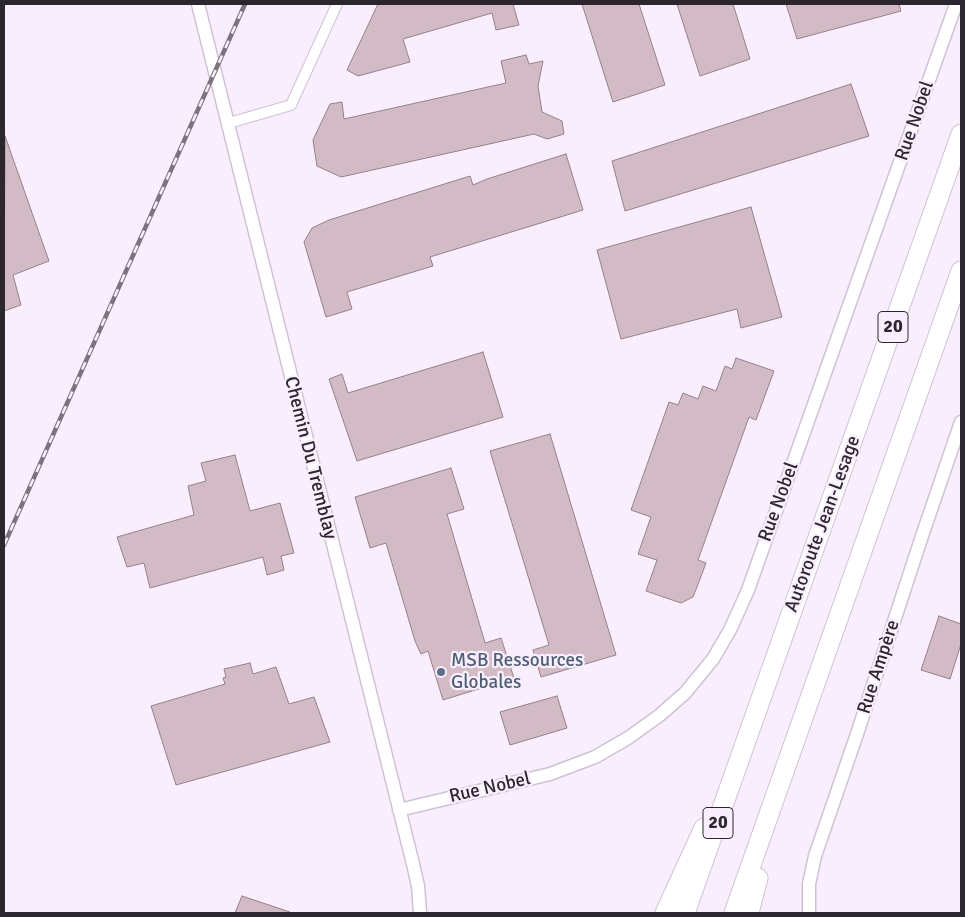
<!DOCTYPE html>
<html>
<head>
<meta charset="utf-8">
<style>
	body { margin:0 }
	#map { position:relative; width:965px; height:917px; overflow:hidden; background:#f9eefd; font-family:Signika,sans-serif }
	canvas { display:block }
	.frame { position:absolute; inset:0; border:5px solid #2c272e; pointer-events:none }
</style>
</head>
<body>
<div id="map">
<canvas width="965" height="917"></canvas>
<div class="frame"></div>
</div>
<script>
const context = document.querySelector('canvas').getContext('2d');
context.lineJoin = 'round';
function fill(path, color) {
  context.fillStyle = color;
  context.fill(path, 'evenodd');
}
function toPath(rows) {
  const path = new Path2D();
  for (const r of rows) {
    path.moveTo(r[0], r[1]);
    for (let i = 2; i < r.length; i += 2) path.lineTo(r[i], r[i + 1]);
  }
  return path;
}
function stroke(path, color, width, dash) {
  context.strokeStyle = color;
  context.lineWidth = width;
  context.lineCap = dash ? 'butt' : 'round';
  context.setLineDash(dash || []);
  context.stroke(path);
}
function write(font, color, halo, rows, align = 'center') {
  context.font = font + ' Signika,sans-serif';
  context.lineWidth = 4.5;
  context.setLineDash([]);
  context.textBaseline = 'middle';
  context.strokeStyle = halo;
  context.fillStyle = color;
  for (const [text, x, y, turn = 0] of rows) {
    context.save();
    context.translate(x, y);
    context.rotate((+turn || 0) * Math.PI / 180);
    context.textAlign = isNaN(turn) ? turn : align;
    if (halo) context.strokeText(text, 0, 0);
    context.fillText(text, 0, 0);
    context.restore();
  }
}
const building = toPath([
	[378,4,513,4,519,25,496,30,492,13,403,39,410,62,358,76,347,70,378,4],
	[582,4,639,4,665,85,613,102,582,4],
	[677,4,733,4,750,59,700,76,677,4],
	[786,4,899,4,901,11,797,39,786,4],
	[526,55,529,64,543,61,538,86,542,112,562,121,564,134,547,139,534,134,341,177,317,166,313,140,330,104,342,102,344,119,506,83,501,61,526,55],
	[851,84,869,136,625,211,612,161,851,84],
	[5,136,49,261,13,275,21,305,4,311,5,136],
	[566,154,583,210,430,257,433,266,347,292,352,309,326,317,304,242,312,228,329,220,470,176,473,185,487,179,566,154],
	[751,207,782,317,741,328,737,309,621,339,597,250,751,207],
	[483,352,503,417,357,461,329,379,342,374,348,393,483,352],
	[736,358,774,371,756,420,749,417,698,560,706,563,697,587,693,597,681,603,646,591,657,560,638,554,651,517,631,510,669,402,678,405,683,393,698,399,703,386,716,391,725,366,732,369,736,358],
	[550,434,616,655,541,677,533,650,549,645,490,451,550,434],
	[235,455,250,511,280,503,294,553,281,556,284,570,267,575,263,557,150,588,144,563,127,567,117,537,194,515,188,486,206,481,201,463,235,455],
	[451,468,464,509,447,514,485,643,501,638,514,678,443,700,428,651,421,654,415,641,386,543,370,548,355,497,451,468],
	[939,616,961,624,961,644,950,679,921,670,939,616],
	[250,663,253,674,276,667,289,704,314,697,330,742,176,785,151,706,225,684,223,678,226,677,224,669,250,663],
	[557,696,567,728,510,745,500,712,557,696],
	[242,896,290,912,290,913,235,913,242,896]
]);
const minor = toPath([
	[229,123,291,105,337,4]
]);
const tertiary = toPath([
	[198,4,413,864,418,886,420,913],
	[399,810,550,774,595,757,628,738,660,715,685,693,713,659,730,630,748,590,956,4],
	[809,913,809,884,815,856,857,734,922,536,961,422]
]);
const motorway = toPath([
	[665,913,704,828],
	[685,913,961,134],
	[734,913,961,271],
	[749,913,758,878]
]);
const rail = toPath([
	[4,545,245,4]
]);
const markers = [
	[441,672,5,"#5c6f8a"]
];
const shields = [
	[893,327,30],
	[718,823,30]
];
const shieldNames = [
	["20",893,327],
	["20",718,823]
];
const streetNames = [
	["Rue Nobel",915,121,-71],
	["Chemin Du Tremblay",310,458,76],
	["Rue Nobel",779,502,-70],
	["Autoroute Jean-Lesage",823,524,-70],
	["Rue Ampère",879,667,-72],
	["Rue Nobel",490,788,-13]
];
const serviceNames = [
	["MSB Ressources",451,661],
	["Globales",451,683]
];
fill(building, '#d2bbc4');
stroke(building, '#968089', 1);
stroke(minor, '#cfc2d4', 12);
stroke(tertiary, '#cfc2d4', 15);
stroke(motorway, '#cfc2d4', 21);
stroke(minor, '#fff', 10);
stroke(tertiary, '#fff', 12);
stroke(motorway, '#fff', 19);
stroke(rail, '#7b747e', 4.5);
stroke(rail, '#f9eefd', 2.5, [8]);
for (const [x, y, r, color] of markers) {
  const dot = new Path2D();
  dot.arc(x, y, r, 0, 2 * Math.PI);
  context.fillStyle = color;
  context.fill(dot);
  stroke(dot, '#f9eefd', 2);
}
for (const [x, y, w] of shields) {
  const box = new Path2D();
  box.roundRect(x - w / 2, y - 15.5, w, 31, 4);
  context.fillStyle = '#f9eefd';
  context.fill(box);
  stroke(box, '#2c272e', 1);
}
write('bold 18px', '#2c272e', null, shieldNames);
write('19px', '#2c272e', '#f9eefd', streetNames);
write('19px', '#4e5e75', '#f9eefd', serviceNames, 'left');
</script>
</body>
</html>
